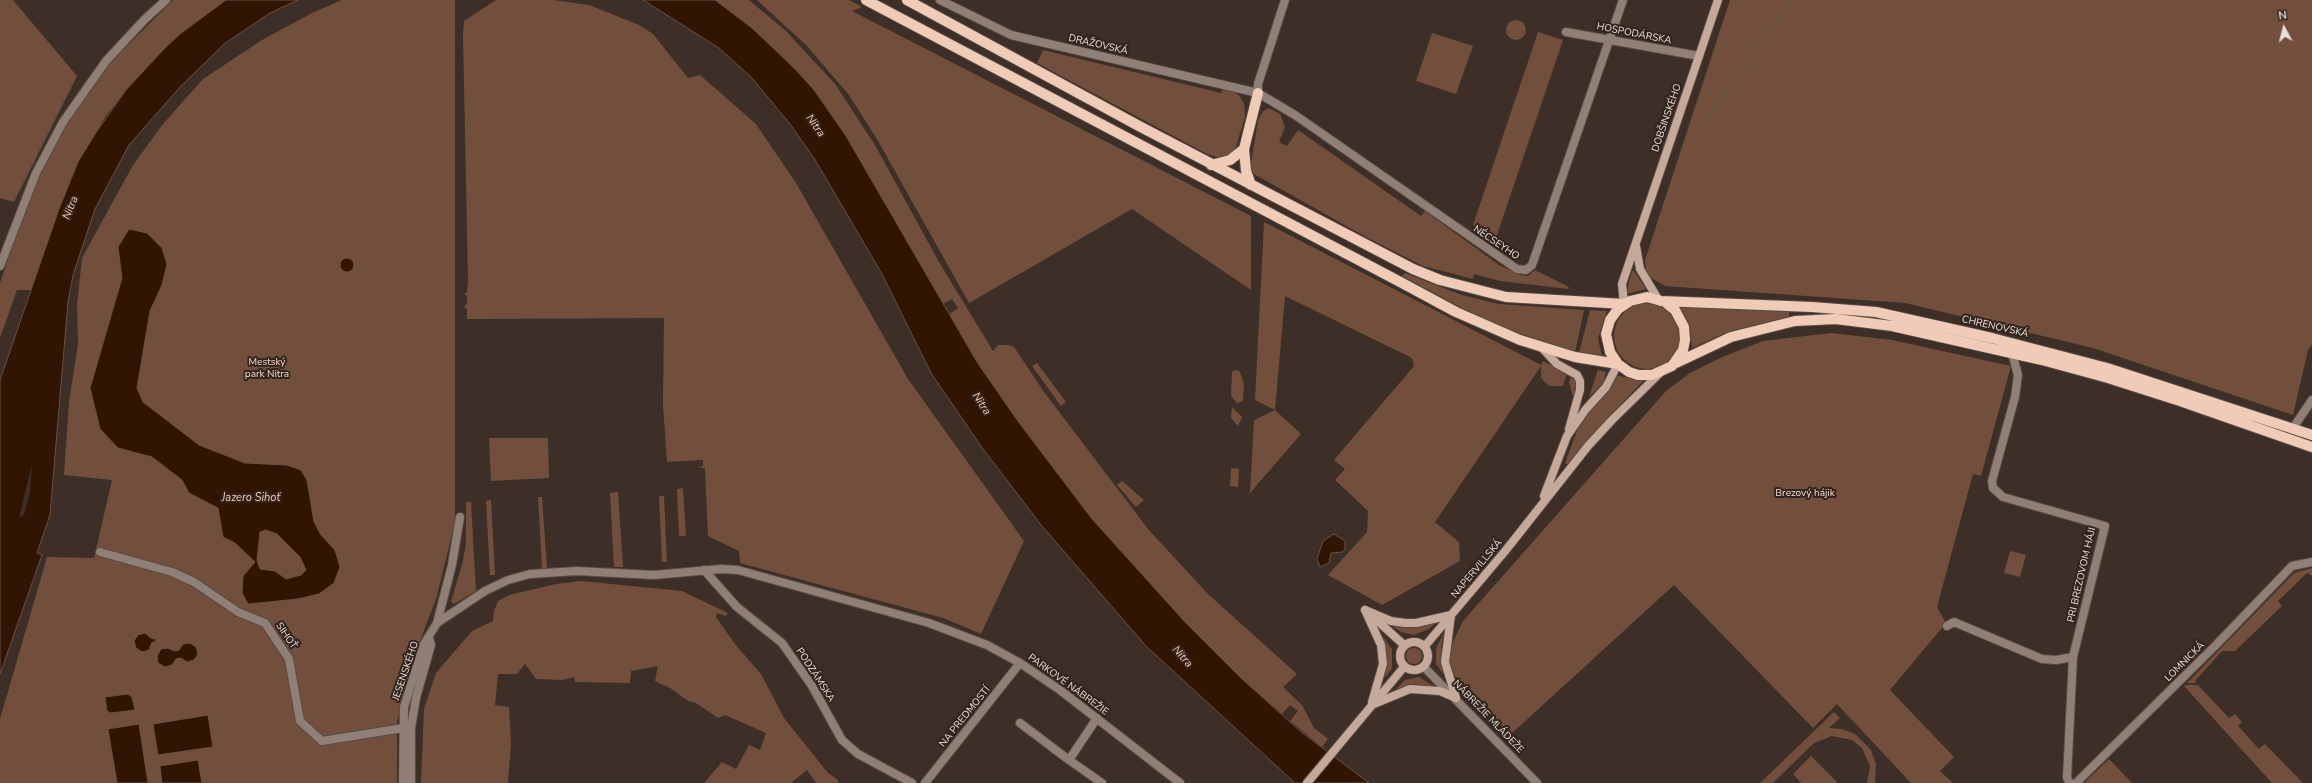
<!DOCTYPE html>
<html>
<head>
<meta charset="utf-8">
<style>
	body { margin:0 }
	#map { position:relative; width:2312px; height:783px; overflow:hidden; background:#3d2e27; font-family:"Nunito Sans",sans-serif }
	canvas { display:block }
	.north { position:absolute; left:2264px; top:8px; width:40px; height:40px; -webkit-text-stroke:3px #32241d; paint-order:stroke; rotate:353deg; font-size:11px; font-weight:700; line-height:16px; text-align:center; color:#eae0db }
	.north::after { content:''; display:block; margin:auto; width:14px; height:18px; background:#eae0db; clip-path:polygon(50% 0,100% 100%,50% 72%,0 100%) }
</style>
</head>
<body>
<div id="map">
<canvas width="2312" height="783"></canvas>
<div class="north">N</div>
</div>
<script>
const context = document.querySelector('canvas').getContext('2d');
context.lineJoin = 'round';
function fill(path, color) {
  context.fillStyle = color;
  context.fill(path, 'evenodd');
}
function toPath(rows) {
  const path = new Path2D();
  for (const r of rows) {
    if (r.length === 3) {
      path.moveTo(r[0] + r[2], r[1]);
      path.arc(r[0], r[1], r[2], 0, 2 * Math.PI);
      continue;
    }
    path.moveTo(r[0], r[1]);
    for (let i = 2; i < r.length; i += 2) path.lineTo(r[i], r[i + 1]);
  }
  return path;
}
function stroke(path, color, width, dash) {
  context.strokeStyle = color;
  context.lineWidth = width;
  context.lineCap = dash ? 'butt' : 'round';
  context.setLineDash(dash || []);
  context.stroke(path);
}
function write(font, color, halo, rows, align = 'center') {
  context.font = font + ' "Nunito Sans",sans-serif';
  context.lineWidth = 4;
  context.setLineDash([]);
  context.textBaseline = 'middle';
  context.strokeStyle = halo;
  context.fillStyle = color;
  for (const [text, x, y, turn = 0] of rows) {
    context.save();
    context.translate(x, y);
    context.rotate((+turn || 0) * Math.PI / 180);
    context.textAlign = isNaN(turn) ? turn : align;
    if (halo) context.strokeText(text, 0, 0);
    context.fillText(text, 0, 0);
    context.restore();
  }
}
const green = toPath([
	[0,0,13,0,77,76,14,202,0,198],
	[173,0,226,0,180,34,164,49,126,90,105,117,70,180,31,290,17,290,0,338,0,283,21,220,46,160,74,111,107,66],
	[342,0,455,0,455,523,436,599,415,654,397,722,397,783,0,783,0,719,47,557,94,558,112,480,64,475,69,402,78,344,77,305,82,258,133,165,163,124,203,79,262,40,312,13],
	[496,0,553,0,589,5,639,25,653,34,688,78,700,75,756,124,796,183,908,379,1024,541,981,634,943,618,740,563,739,551,708,536,705,468,698,467,703,466,703,460,667,462,663,405,664,318,467,319,467,309,464,307,467,304,467,296,464,294,467,292,468,282,463,35,464,21],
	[715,0,749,0,786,31,835,84,875,145,939,262,993,351,998,345,1008,345,1014,347,1044,392,1148,529,1208,594,1297,674,1283,687,1302,705,1314,728,1328,739,1322,747,1290,721,1298,711,1290,705,1282,714,1242,679,1185,622,1092,519,1017,420,977,362,948,315,958,308,952,299,942,304,827,108,814,90,780,54,752,28],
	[757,0,849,0,862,7,852,11,1251,216,1251,290,1132,209,969,303,877,139,849,95,807,46],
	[1730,0,2312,0,2312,345,2308,350,2293,415,2093,348,1905,303,1665,286,1651,278,1646,270,1645,260],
	[1516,30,10],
	[1538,32,1563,40,1495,241,1473,225],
	[1432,33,1473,46,1456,94,1416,81],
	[1043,50,1221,93,1223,89,1232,91,1239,95,1244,104,1245,117,1234,153,1223,159,1207,154,1037,63],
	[1269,108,1280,114,1285,127,1279,142,1287,146,1298,130,1421,216,1425,211,1499,265,1520,275,1528,276,1535,270,1569,287,1568,289,1500,281,1474,274,1473,279,1423,266,1366,237,1254,174,1250,170,1258,120,1263,111],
	[1264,222,1541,365,1543,361,1567,373,1563,386,1549,386,1541,378,1541,366,1435,522,1459,542,1460,561,1382,605,1328,575,1367,532,1368,511,1335,480,1345,469,1334,460,1414,366,1412,358,1285,296,1275,410,1301,434,1250,493,1254,420,1275,410,1255,400],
	[1632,271,1634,271,1646,289,1626,294],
	[1405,273,1462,295,1499,304,1584,310,1575,353,1488,322,1402,276],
	[1647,336,33],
	[1683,306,1789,312,1789,317,1727,332,1692,348,1690,327,1680,307],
	[1590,310,1607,311,1598,338,1602,357,1579,353],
	[1831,333,1892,340,2011,366,1981,476,1973,474,1937,607,1946,623,1890,690,1954,757,1940,771,1953,783,1911,783,1837,704,1813,728,1674,585,1510,735,1444,664,1446,678,1436,664,1436,649,1443,634,1441,649,1443,662,1463,621,1666,391,1690,373,1720,358,1763,341],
	[1037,363,1066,402,1061,406,1032,366],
	[1237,370,1240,372,1244,384,1243,401,1237,403,1231,396,1232,371],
	[1598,370,1606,372,1603,383,1589,397],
	[1615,375,1643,381,1607,419,1568,465,1565,463,1582,418,1601,400,1612,384],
	[1571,377,1576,382,1577,390,1574,401,1569,382],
	[1232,407,1242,417,1238,426,1231,418],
	[489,438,548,438,549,478,491,481],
	[1231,468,1239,469,1238,487,1230,486],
	[1122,481,1144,500,1136,507,1117,485],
	[683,488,686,536,679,536,677,489],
	[618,492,623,567,614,567,610,493],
	[659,496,664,496,667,562,662,562],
	[538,497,542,497,547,568,542,569],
	[491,500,495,575,490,575,486,501],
	[466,502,471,502,476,591,454,604,451,602,463,561,466,543],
	[2010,551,2026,555,2020,577,2004,573],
	[2312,568,2312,576,2307,573,2278,601,2282,606,2235,651,2222,651,2195,681,2196,683,2187,683,2294,573],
	[581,581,682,591,728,613,726,616,717,613,716,617,735,644,761,674,784,718,828,773,838,780,838,783,816,783,807,770,791,783,704,783,722,762,736,769,749,745,760,750,766,733,725,715,718,718,696,703,688,701,670,688,655,681,658,666,631,671,630,683,575,682,574,677,562,680,536,679,525,664,517,674,498,674,495,705,509,707,511,743,508,783,421,783,424,709,436,673,472,631,493,621,494,611,498,601,509,595,556,584],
	[1440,619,1429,629,1414,635,1401,632,1391,625],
	[1378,630,1392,649,1392,668,1385,678,1386,669],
	[1414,656,8],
	[1419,677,1435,687,1410,686,1396,689,1405,680],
	[2186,685,2198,685,2229,718,2235,714,2242,722,2238,726,2259,749,2265,744,2303,783,2272,783,2184,686],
	[1834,712,1840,718,1829,728,1842,729,1855,734,1871,750,1876,764,1875,783,1867,783,1870,766,1862,748,1852,740,1832,736,1814,743,1773,783,1760,783],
	[1811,756,1838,783,1801,783,1793,774],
	[2109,759,2132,783,2084,783]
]);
const water = toPath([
	[226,0,298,0,270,13,224,44,180,87,129,145,95,209,73,275,68,302,50,515,37,553,42,555,0,674,0,380,59,209,78,162,95,134,126,90,164,49,180,34,226,0],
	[643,0,715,0,752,28,796,70,814,90,846,136,977,362,1017,420,1092,519,1185,622,1242,679,1300,731,1369,783,1295,783,1146,646,1042,526,983,449,931,373,882,274,814,158,790,124,752,78,719,48,643,0],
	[129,229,147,233,162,248,167,264,162,285,150,311,137,388,143,402,199,445,245,463,287,465,301,470,307,480,314,522,321,535,335,550,340,567,334,583,319,594,298,599,248,604,242,593,243,576,255,562,235,543,223,537,218,508,189,493,182,480,152,457,118,448,100,429,90,388,122,278,118,247,129,229],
	[266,530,277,534,300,557,306,570,301,575,286,579,275,571,260,569,257,560,260,532,266,530],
	[347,265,7],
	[1334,534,1345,541,1345,549,1343,552,1331,553,1329,563,1320,567,1317,559,1323,541,1334,534],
	[145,633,152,639,155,638,156,642,152,642,149,650,142,652,136,648,134,641,138,635,145,633],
	[190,643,196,647,198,654,194,660,187,662,181,658,176,659,172,665,165,667,158,663,157,656,161,649,168,648,174,651,179,650,183,644,190,643],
	[128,694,132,697,135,710,111,713,107,711,105,697,128,694],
	[208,715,213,747,158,755,153,724,208,715],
	[139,724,148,783,117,783,108,729,139,724],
	[198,760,202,783,162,783,160,766,198,760]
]);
const pier = toPath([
	[32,464,30,493,24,515,19,518]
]);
const stream = toPath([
	[1771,29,1792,0],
	[1705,121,1765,38]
]);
const street = toPath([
	[940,0,1011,35,1258,93,1295,115,1517,269,1526,270,1532,265,1623,0],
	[1566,32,1699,56],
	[1258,93,1258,84,1285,0],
	[0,266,36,173,63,122,106,61,145,19,166,0],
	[2012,353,2018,375,2015,397,1992,481,1993,488,2003,497,2105,526,2073,657],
	[2293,428,2312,400],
	[100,552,172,572,194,582,238,612,265,623,289,659,300,721,322,741,403,728,411,728],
	[704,570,737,607,782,643,812,686,842,740,858,754,912,783],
	[437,623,485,591,508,580,530,574,577,571,654,575,721,569,738,570,929,623,987,645,1020,663,1060,690,1180,783],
	[1947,626,1954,622,2042,659,2056,660,2073,657,2067,778,2070,783],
	[1424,667,1537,783],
	[1020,723,1069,760,1097,718],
	[1069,760,1102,783],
	[403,783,404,707,424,644,437,623,452,565,460,517],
	[411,783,411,728,416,698,431,645,429,638],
	[925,783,1020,663],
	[2076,783,2216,645,2292,566,2312,562]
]);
const secondary = toPath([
	[1636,246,1640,269,1658,299],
	[1624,304,1622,284,1718,0],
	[1543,349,1557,364,1577,375,1580,381,1580,390,1569,429],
	[1544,496,1567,436,1586,409,1606,387,1618,364],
	[1365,610,1381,645,1383,664,1372,702],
	[1365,610,1391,621,1405,623,1416,623,1451,615],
	[1370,614,1404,645],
	[1451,615,1445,662,1456,698],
	[1414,656,14],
	[1425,646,1506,550,1588,446,1612,420,1660,373],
	[1374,704,1410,689,1440,691,1456,698],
	[1307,783,1404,667]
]);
const primary = toPath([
	[866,0,1404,284,1456,312,1520,340,1575,357,1618,364,1629,372,1638,375,1652,375,1672,366,1683,350,1685,340,1684,327,1675,310,1665,302,1647,297,1630,301,1618,309,1610,320,1606,334,1610,352,1618,364],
	[907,0,1139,126,1413,269,1440,280,1506,297,1624,304],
	[1211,165,1230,160,1244,149],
	[1251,185,1246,171,1244,149,1258,93],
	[1661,301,1812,307,1876,312,1992,338,2107,368,2312,435],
	[1676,363,1731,337,1795,321,1836,319,1892,326,2042,360,2108,378,2180,401,2312,447]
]);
const streetNames = [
	["HOSPODÁRSKA",1634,34,11],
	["DRAŽOVSKÁ",1098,45,13],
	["DOBŠINSKÉHO",1667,118,-71],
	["NÉCSEYHO",1496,243,34],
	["CHRENOVSKÁ",1995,327,13],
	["NAPERVILLSKÁ",1477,569,-50],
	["PRI BREZOVOM HÁJI",2082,575,-77],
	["SIHOŤ",286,636,56],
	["LOMNICKÁ",2185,662,-45],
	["JESENSKÉHO",406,671,-71],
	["PODZÁMSKA",815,675,57],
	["PARKOVÉ NÁBREŽIE",1068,685,36],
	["NA PREDMOSTÍ",965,717,-51],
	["NÁBREŽIE MLÁDEŽE",1488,717,46]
];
const parkNames = [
	["Mestský",267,363],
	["park Nitra",267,375],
	["Brezový hájik",1805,494]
];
const waterNames = [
	["Nitra",815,126,54],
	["Nitra",71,208,-68],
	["Nitra",981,404,57],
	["Jazero Sihoť",251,498],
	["Nitra",1182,657,48]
];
fill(green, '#724f3d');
fill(water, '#321403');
stroke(water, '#695144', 1);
fill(pier, '#3d2e27');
stroke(stream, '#695144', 3);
stroke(street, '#594a44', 10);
stroke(secondary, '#594a44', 10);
stroke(primary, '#594a44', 12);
stroke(street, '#907f76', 8);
stroke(secondary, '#c5aa9b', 8);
stroke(primary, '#efcbb8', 10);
write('10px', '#eae0db', '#32241d', streetNames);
write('10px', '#f7dccf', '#32241d', parkNames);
write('italic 11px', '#fdc9af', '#32241d', waterNames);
</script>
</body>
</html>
